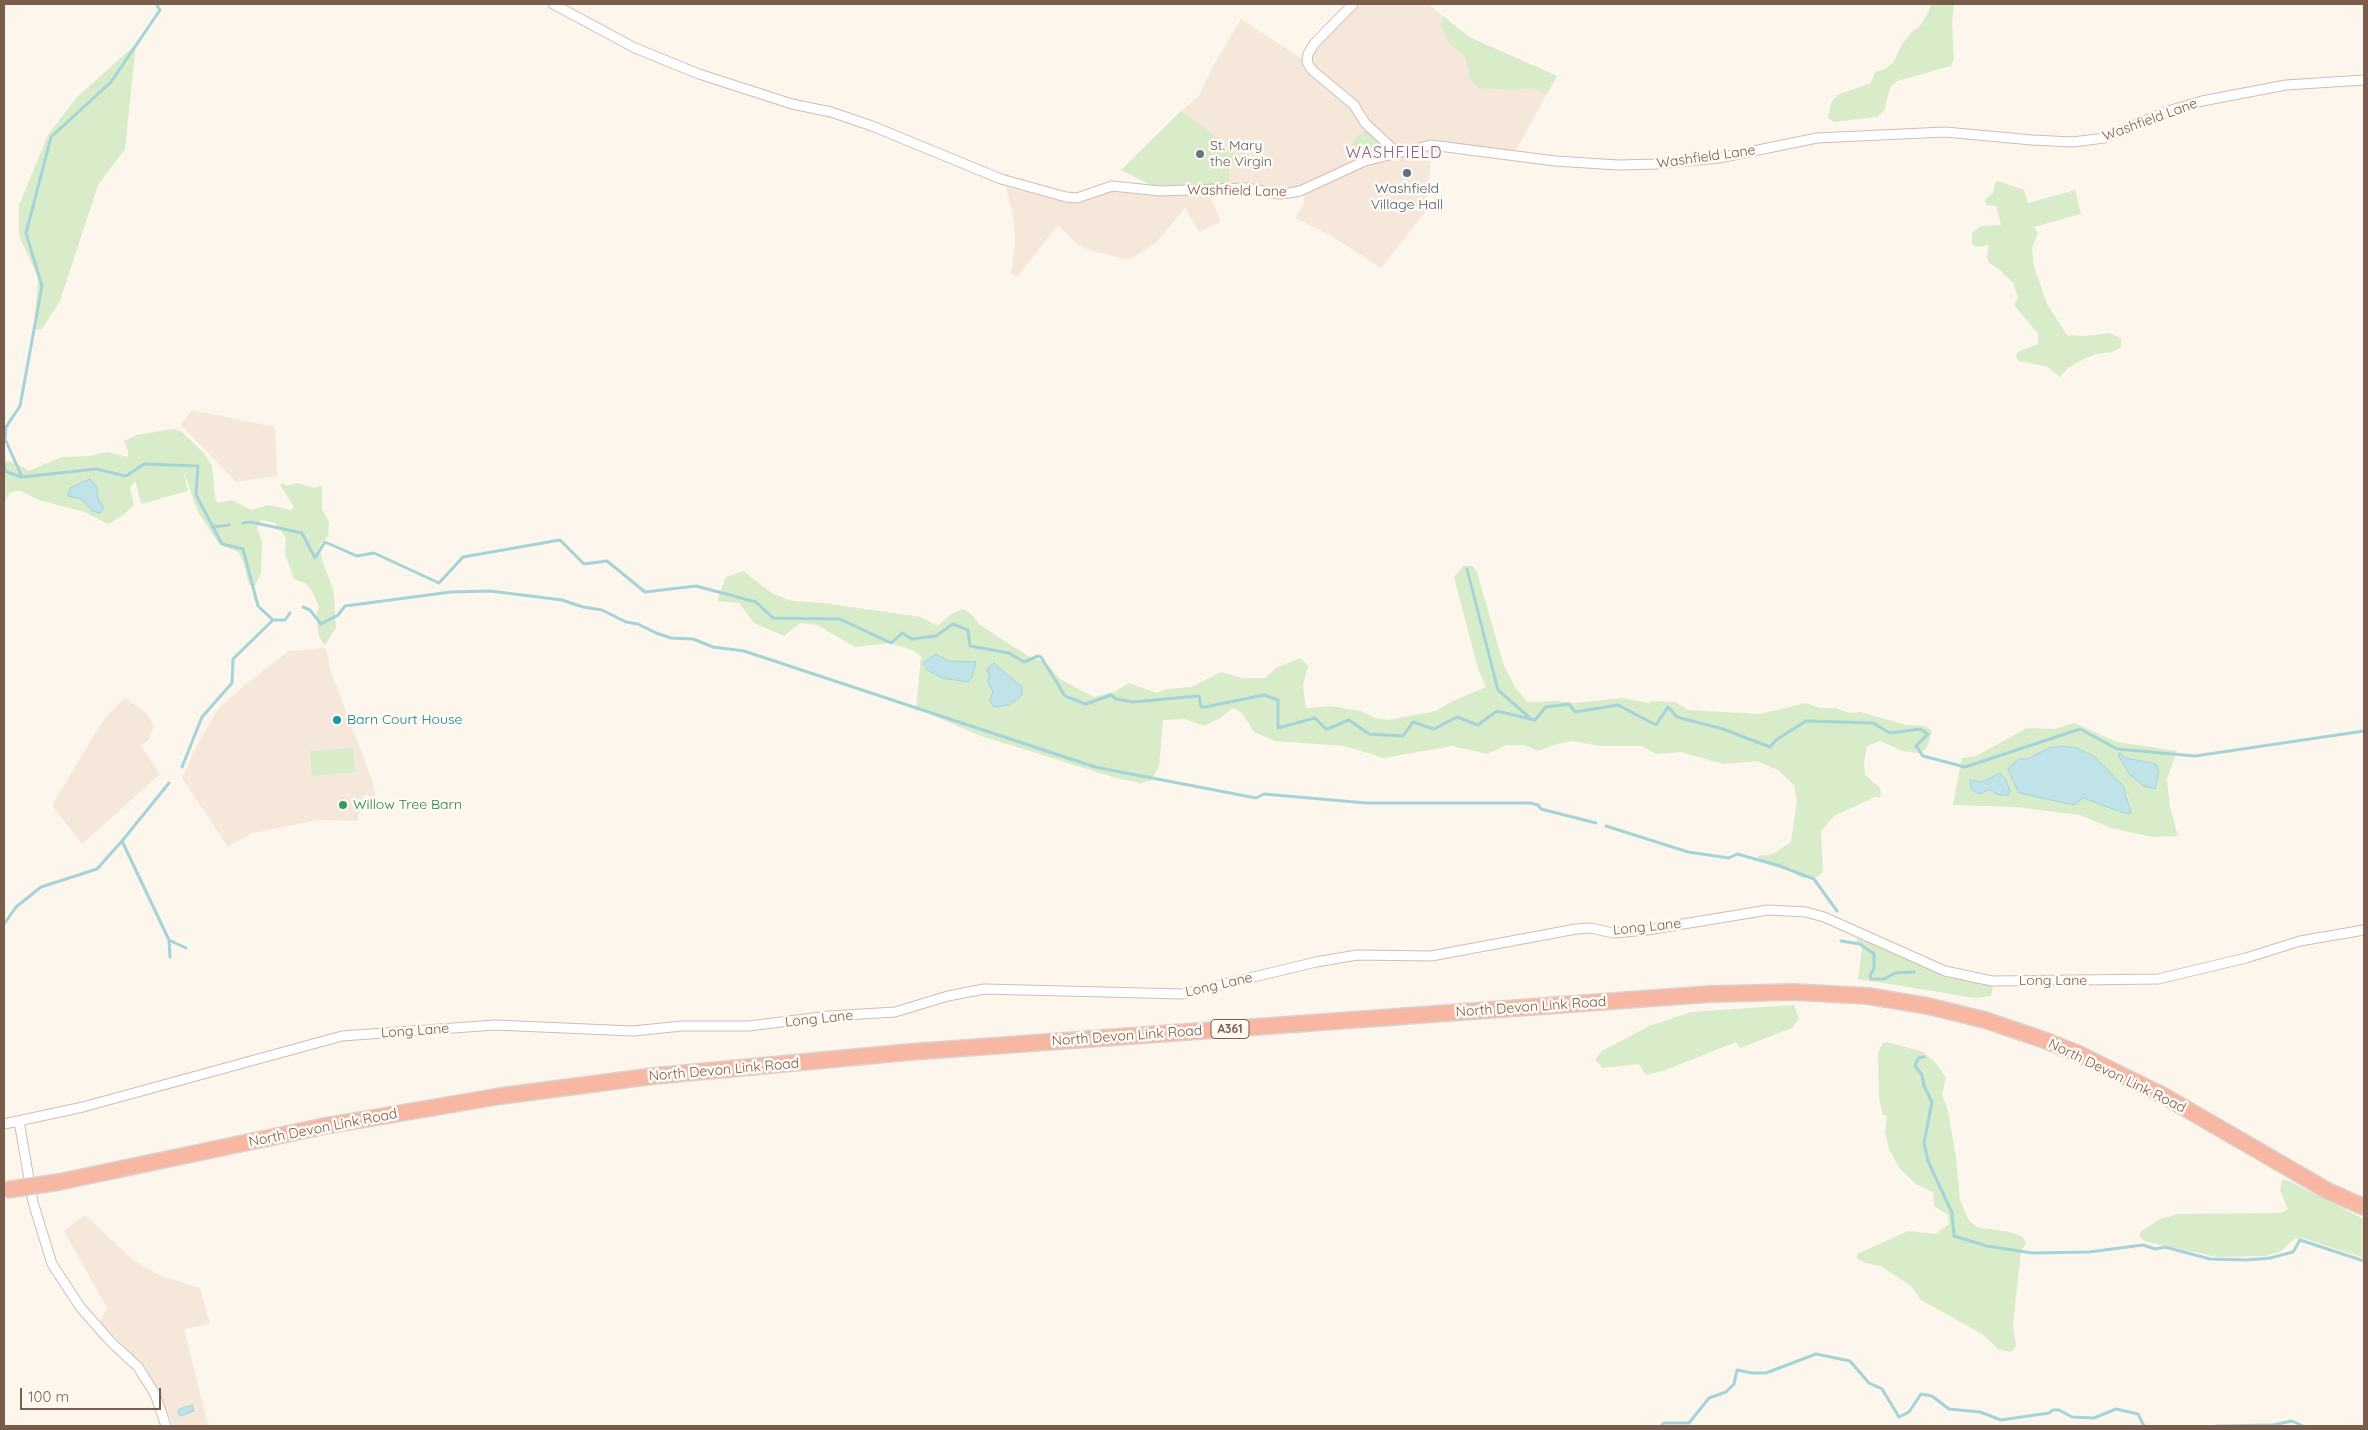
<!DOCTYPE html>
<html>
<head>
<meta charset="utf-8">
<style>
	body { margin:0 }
	#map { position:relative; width:2368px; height:1430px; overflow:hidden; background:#fdf6ec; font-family:Quicksand,sans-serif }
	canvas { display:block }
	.frame { position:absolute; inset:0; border:5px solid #7a5c4d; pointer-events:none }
	.scale { position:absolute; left:20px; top:1388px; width:141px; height:22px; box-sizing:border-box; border:2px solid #7a5c4d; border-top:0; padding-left:6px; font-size:15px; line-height:18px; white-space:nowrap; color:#7a5c4d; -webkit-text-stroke:4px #fffaf3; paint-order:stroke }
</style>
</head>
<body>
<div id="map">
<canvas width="2368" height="1430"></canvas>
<div class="frame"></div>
<div class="scale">100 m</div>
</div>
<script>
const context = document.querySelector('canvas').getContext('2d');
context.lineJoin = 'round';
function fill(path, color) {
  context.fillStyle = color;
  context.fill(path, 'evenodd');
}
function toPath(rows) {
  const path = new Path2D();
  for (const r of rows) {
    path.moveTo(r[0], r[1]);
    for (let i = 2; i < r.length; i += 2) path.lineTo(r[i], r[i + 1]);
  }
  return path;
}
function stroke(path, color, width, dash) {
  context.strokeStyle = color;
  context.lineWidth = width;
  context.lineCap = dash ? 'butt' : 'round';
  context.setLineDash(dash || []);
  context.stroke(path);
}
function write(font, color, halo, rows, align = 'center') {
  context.font = font + ' Quicksand,sans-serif';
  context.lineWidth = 5;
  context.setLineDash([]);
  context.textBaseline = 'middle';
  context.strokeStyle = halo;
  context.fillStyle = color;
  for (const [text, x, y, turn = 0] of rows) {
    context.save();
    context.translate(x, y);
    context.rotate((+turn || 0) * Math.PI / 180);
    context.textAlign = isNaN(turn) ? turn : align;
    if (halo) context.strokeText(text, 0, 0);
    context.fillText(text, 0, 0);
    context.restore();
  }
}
const residential = toPath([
	[1358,4,1428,4,1469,37,1557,76,1515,152,1438,141,1431,157,1426,211,1381,268,1330,235,1295,218,1304,204,1304,195,1282,200,1240,191,1239,196,1226,192,1208,192,1220,219,1219,223,1199,232,1185,208,1156,243,1128,260,1086,249,1077,244,1058,225,1017,277,1011,273,1015,245,1014,220,1006,187,1078,204,1111,191,1155,196,1155,187,1229,169,1234,156,1205,127,1181,111,1199,96,1213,66,1241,19,1299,57,1310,58,1312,52,1334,25],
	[192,410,275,427,277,476,236,482,181,425],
	[326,648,331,672,373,783,375,796,364,795,357,821,319,820,252,833,228,847,182,778,198,743,218,709,246,684,289,651],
	[125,698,146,713,154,725,149,739,141,746,160,774,82,844,52,805,104,719],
	[85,1215,133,1260,161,1276,200,1288,210,1324,184,1329,208,1425,174,1426,145,1367,100,1322,107,1308,64,1231]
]);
const green = toPath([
	[1931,4,1954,4,1952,23,1954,59,1951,66,1897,81,1890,88,1884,111,1877,117,1834,122,1828,118,1831,103,1837,95,1871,83,1875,72,1885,69,1894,62,1902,44,1912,32,1920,26,1928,13],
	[1443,16,1469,37,1557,76,1546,95,1534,88,1511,90,1479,88,1470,79,1465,56,1449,42,1441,25],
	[136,44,125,149,98,185,60,301,42,329,34,330,38,277,19,236,19,205,48,135,76,98],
	[1181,111,1205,127,1236,156,1229,169,1229,184,1155,187,1121,170],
	[1367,129,1384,145,1384,149,1380,152,1354,161,1351,147,1358,134,1360,136],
	[1998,181,2024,190,2028,203,2075,190,2081,214,2034,227,2038,233,2032,248,2034,266,2047,304,2067,335,2085,336,2109,333,2121,338,2121,347,2112,352,2096,354,2086,358,2068,368,2060,377,2046,366,2018,361,2016,355,2019,351,2038,344,2038,334,2014,305,2018,297,2013,283,1999,269,1989,263,1987,257,1989,245,1976,247,1972,243,1972,233,1981,226,2001,225,1996,206,1986,205,1985,199,1993,193,1995,183],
	[174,429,182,432,203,452,212,466,215,498,218,503,232,500,251,510,268,505,291,510,294,507,280,485,282,483,286,486,299,483,314,488,322,486,322,509,329,522,328,536,319,545,323,563,334,592,336,628,325,645,319,637,316,618,319,606,312,591,305,583,294,579,285,554,286,538,275,523,261,520,257,527,262,542,261,572,255,586,249,585,243,561,238,552,219,544,198,512,183,469,188,491,141,504,135,481,130,488,134,505,122,516,108,524,85,512,39,500,19,490,9,493,4,504,4,465,8,461,25,468,28,471,62,457,90,456,107,452,128,457,128,451,124,441,137,435],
	[1463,566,1472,566,1477,572,1504,666,1515,687,1527,702,1555,701,1575,703,1622,698,1648,703,1652,701,1675,702,1688,710,1760,714,1806,703,1820,708,1836,708,1849,713,1860,712,1906,725,1926,726,1932,731,1929,742,1926,749,1918,753,1903,751,1880,741,1867,746,1864,763,1865,775,1880,788,1881,797,1875,797,1834,816,1821,831,1823,872,1817,877,1803,878,1796,875,1791,868,1775,867,1759,861,1758,856,1773,854,1791,842,1797,800,1794,785,1778,770,1757,761,1723,764,1681,752,1656,754,1642,746,1600,746,1573,741,1557,744,1538,751,1524,745,1506,745,1487,754,1452,746,1384,758,1345,746,1275,741,1254,732,1242,713,1233,708,1220,718,1204,726,1185,719,1163,720,1159,767,1150,781,1140,783,1116,778,981,736,916,708,921,656,912,650,889,643,855,647,817,625,800,623,784,636,754,623,739,603,717,601,726,577,743,571,773,594,792,601,823,603,921,617,937,626,951,614,963,609,972,615,980,625,1028,656,1045,662,1060,679,1094,697,1116,691,1129,683,1157,693,1167,689,1191,687,1221,672,1242,678,1265,678,1276,668,1300,658,1308,666,1303,685,1306,708,1330,706,1361,711,1375,718,1389,720,1436,711,1453,701,1486,687,1478,669,1454,577],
	[2074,723,2117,742,2177,751,2167,779,2170,807,2178,836,2152,837,2111,828,2080,815,2016,807,1953,805,1962,758,1976,756,2027,728,2055,729],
	[2062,746,2128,795,2130,813,2124,813,2083,798,2080,798,2077,803,2019,793,2010,766,2019,759,2027,759,2049,748],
	[2120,753,2126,758,2156,764,2143,786],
	[2000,773,2006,796,1984,790,1973,780,1982,782],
	[353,748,355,772,312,776,310,751],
	[1857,938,1951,977,1993,985,1991,996,1975,998,1858,979,1862,948,1857,944],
	[1794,1005,1799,1019,1792,1028,1740,1048,1736,1042,1663,1071,1646,1075,1639,1064,1603,1068,1595,1060,1602,1051,1649,1026,1691,1012],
	[1887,1042,1923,1052,1935,1062,1946,1078,1942,1094,1948,1111,1956,1157,1960,1200,1969,1221,1977,1227,2010,1232,2023,1237,2026,1244,2021,1251,2013,1324,2016,1346,2011,1352,1998,1349,1982,1334,1921,1300,1911,1286,1881,1266,1865,1263,1857,1258,1857,1254,1908,1231,1936,1234,1949,1224,1948,1215,1934,1206,1933,1192,1916,1184,1900,1169,1889,1149,1885,1132,1887,1116,1883,1115,1879,1098,1878,1053,1883,1043],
	[2282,1180,2289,1181,2364,1219,2364,1258,2303,1238,2294,1239,2280,1252,2265,1256,2217,1257,2145,1241,2140,1237,2140,1232,2160,1219,2178,1214,2281,1213,2288,1209,2280,1190]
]);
const water = toPath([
	[90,479,97,487,98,499,104,507,100,513,92,511,82,499,68,496,70,488,90,479],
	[936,654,949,661,976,662,972,678,967,682,943,678,928,671,923,663,936,654],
	[994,663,1022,687,1022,694,1019,698,1009,705,997,707,993,706,990,700,993,691,988,683,989,675,987,669,994,663],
	[2062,746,2077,748,2095,757,2124,787,2131,813,2124,813,2083,798,2074,805,2019,793,2008,770,2010,766,2019,759,2027,759,2049,748,2062,746],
	[2120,753,2126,758,2156,764,2159,770,2155,789,2143,786,2130,775,2118,755,2120,753],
	[2000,773,2006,780,2010,792,2008,795,1999,795,1989,790,1978,794,1971,789,1970,780,1982,782,2000,773],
	[192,1405,194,1411,181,1416,178,1414,179,1409,192,1405]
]);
const stream = toPath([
	[156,4,160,10,111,82,51,137,26,233,42,286,20,406,6,427,5,439,22,477,96,469,126,476,144,464,198,466,196,495,222,544,243,549,258,606,273,620],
	[4,461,5,471,21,477],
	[243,523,251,522,302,533,315,558,325,542,357,556,374,553,439,583,463,557,560,540,584,564,607,561,645,592,696,586,756,602,773,618,840,619,891,643,902,633,912,639,936,636,953,624,968,630,970,646,1009,653,1024,662,1038,656,1041,657,1065,696,1086,704,1111,695,1116,699,1133,702,1199,696,1201,707,1205,707,1264,695,1278,700,1278,728,1315,718,1326,729,1330,728,1349,720,1369,734,1403,736,1413,722,1434,729,1457,717,1478,725,1497,711,1535,720,1546,707,1569,704,1575,712,1618,705,1656,725,1668,707,1677,717,1723,729,1770,747,1776,740,1806,721,1873,723,1890,733,1920,729,1928,734,1916,746,1923,756,1965,767,2080,729,2117,749,2195,756,2364,731],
	[212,527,229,525],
	[1467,569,1498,690,1531,719],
	[303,607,310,610,321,624,338,615,345,606,451,592,490,591,562,600,583,607,602,610,626,622,638,624,656,633,671,638,693,639,713,647,744,651,1095,767,1256,798,1264,794,1366,803,1530,803,1538,805,1541,809,1596,823],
	[182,767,202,717,232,683,233,659,273,620,285,620,290,613],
	[1606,826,1688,852,1729,858,1737,854,1777,865,1814,879,1837,911],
	[122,841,169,940,170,957],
	[4,924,16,907,41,887,97,869,122,841,169,783],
	[169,940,186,948],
	[1841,941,1860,944,1874,954,1874,968,1870,976,1871,979,1884,979,1895,973,1914,972],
	[1924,1057,1918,1058,1915,1066,1922,1075,1924,1086,1932,1102,1924,1143,1928,1161,1952,1213,1954,1236,1987,1246,2032,1253,2089,1252,2143,1245,2155,1249,2165,1247,2210,1259,2247,1260,2270,1258,2293,1252,2300,1240,2364,1261],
	[1661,1426,1664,1423,1689,1423,1709,1398,1726,1392,1734,1384,1737,1370,1752,1373,1766,1373,1816,1354,1850,1361,1869,1383,1882,1389,1899,1417,1909,1412,1921,1394,1932,1396,1949,1409,1980,1412,2001,1420,2049,1413,2053,1410,2059,1410,2072,1417,2094,1418,2116,1409,2138,1414,2144,1426],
	[2216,1426,2273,1425,2292,1421,2303,1426]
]);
const street = toPath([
	[553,4,635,48,699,74,792,104,831,112,872,126,1001,179,1066,197,1077,198,1112,186,1160,191,1246,188,1279,194,1289,193,1300,191,1365,161,1431,145,1555,161,1618,165,1657,164,1719,158,1817,138,1945,132,2032,140,2073,142,2104,138,2168,111,2202,101,2286,85,2364,80],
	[1353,4,1314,44,1308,54,1307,62,1312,70,1354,105,1365,123,1393,149,1394,153],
	[19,1121,33,1202,52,1264,81,1308,111,1342,138,1367,155,1394,166,1426],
	[4,1124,83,1107,342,1036,495,1025,633,1031,682,1026,749,1026,829,1016,895,1012,948,996,984,989,1183,994,1316,962,1357,955,1431,956,1576,929,1591,928,1613,933,1647,930,1768,910,1806,912,1824,917,1945,971,1992,981,2158,979,2246,958,2300,941,2364,930]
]);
const highway = toPath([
	[59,1182,325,1126,501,1096,654,1076,910,1052,1710,994,1794,992,1868,996,1928,1006,1985,1020,2044,1040,2077,1053,2164,1096,2328,1191,2364,1207]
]);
const highwayBridge = toPath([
	[6,1190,59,1182]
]);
const markers = [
	[1200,154,5,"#6b7280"],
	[1407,173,5,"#5c6f8a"],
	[337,720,5,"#0f9aa8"],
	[343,805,5,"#2e9e5b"]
];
const shields = [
	[1230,1029,38]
];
const shieldNames = [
	["A361",1230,1029]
];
const streetNames = [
	["Washfield Lane",2150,120,-20],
	["Washfield Lane",1706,157,-8],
	["Washfield Lane",1237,191,1],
	["Long Lane",1647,927,-6],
	["Long Lane",2053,981],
	["Long Lane",1219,985,-13],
	["North Devon Link Road",1531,1007,-4],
	["Long Lane",819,1019,-6],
	["Long Lane",415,1031,-4],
	["North Devon Link Road",1127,1036,-4],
	["North Devon Link Road",724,1070,-5],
	["North Devon Link Road",2117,1076,26],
	["North Devon Link Road",323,1128,-11]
];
const worshipNames = [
	["St. Mary",1210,146],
	["the Virgin",1210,162]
];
const serviceNames = [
	["Washfield",1407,189],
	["Village Hall",1407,205]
];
const cultureNames = [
	["Barn Court House",347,720]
];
const leisureNames = [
	["Willow Tree Barn",353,805]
];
const quarterNames = [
	["WASHFIELD",1394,153]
];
fill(residential, '#f5e8da');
fill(green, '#d8ecc9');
fill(water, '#bfe3e8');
stroke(water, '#a5d3da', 1);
stroke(stream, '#a5d3da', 3);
stroke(street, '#d1beb0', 11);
stroke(highway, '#dad1cd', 18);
stroke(street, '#fff', 9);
stroke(highway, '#f7b7a3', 15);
stroke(highwayBridge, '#dad1cd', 18, []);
stroke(highwayBridge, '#f7b7a3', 15);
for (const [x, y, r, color] of markers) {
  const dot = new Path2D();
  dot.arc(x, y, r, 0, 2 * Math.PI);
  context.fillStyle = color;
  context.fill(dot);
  stroke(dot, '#fffaf3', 2);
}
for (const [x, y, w] of shields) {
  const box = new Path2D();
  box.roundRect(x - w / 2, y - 9.5, w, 19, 4);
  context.fillStyle = '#fffaf3';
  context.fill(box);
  stroke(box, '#7a5c4d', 1);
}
write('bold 12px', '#7a5c4d', null, shieldNames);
write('14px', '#7a5c4d', '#fffaf3', streetNames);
write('14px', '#5b616d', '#fffaf3', worshipNames, 'left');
write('14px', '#4e5e75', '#fffaf3', serviceNames);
write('14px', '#0d838f', '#fffaf3', cultureNames, 'left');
write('14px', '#27864d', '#fffaf3', leisureNames, 'left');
context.letterSpacing = '1px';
write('16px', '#846695', '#fffaf3', quarterNames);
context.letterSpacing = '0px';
</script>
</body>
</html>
